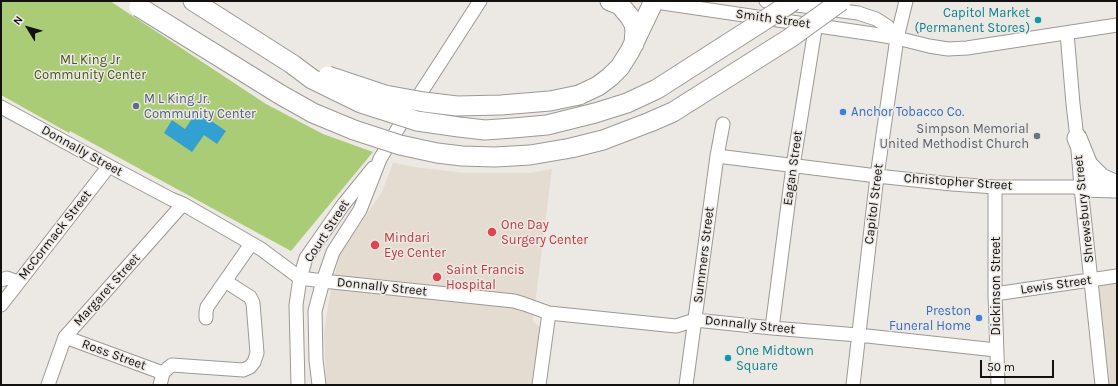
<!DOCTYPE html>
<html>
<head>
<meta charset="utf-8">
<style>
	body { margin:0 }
	#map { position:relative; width:1118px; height:386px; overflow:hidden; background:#ece9e4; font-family:Karla,sans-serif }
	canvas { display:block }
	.frame { position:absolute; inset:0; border:2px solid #121110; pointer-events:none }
	.north { position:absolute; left:8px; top:8px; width:40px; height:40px; -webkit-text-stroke:3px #ece9e4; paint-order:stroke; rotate:307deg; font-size:11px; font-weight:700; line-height:16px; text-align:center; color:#121110 }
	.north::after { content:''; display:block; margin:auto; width:14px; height:18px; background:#121110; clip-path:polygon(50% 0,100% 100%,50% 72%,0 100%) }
	.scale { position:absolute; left:980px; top:360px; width:74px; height:18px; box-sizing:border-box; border:2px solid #121110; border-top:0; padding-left:5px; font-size:12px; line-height:14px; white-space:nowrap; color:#121110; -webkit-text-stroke:3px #ece9e4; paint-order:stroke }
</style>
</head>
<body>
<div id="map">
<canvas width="1118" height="386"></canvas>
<div class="frame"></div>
<div class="north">N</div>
<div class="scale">50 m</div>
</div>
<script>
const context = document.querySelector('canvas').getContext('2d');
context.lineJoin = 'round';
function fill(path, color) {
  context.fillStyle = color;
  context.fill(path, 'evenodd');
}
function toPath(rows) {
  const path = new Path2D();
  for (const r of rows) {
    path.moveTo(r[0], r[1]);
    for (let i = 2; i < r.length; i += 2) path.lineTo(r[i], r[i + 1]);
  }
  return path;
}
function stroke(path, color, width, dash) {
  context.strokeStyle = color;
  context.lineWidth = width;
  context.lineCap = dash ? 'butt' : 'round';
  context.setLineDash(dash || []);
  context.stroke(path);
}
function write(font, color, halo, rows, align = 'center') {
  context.font = font + ' Karla,sans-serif';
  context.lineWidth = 3;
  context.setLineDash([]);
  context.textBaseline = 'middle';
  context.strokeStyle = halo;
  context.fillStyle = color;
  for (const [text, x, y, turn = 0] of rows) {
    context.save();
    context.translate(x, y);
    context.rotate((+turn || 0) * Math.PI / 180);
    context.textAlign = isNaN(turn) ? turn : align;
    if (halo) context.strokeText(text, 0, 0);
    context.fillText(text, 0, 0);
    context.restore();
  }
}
const built = toPath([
	[393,163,421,168,466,173,528,173,552,169,533,321,542,329,534,385,326,385,324,332,329,300,340,254,382,192],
	[1117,282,1117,385,1109,385,1098,287,1100,285]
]);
const green = toPath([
	[1,1,110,1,266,104,323,134,373,152,291,251,70,131,69,133,1,95]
]);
const water = toPath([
	[197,111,226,131,217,144,204,135,192,152,164,133,172,120,185,129]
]);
const minor = toPath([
	[649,1,873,34,897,38,929,46,948,49,967,48,1117,25],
	[766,1,858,13,876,19,887,26,897,38],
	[1067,33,1073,104,1077,138,1081,187,1102,385],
	[1,107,109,166,171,199,183,204,261,249,300,278,323,281,514,301,524,304,549,313,676,326,695,320,772,328,858,335,996,350],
	[717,156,877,176,952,184,995,187,1081,187],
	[995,187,995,294,998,385],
	[1,280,7,278,18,282],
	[995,294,1117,276],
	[1,305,109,166],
	[206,318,206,312,207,307,251,244],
	[772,328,793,166,817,17],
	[65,337,163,373],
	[48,385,65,337,183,204],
	[160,385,163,373,168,368,172,365,243,370,250,367,254,362,257,353,253,303,250,297,225,281],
	[298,385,296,305,300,278,306,258,343,205,373,168],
	[319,385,316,360,315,311,323,281,333,252,360,210,380,159,400,125,480,1],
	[539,385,549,313],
	[686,385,717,156,723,124],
	[853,385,877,176,897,38,906,1]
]);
const highway = toPath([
	[193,1,292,64],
	[610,1,620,5,630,17,634,24,635,30,634,44],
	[579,95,598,86,610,77,620,67,630,51,654,1],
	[1077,138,1088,165,1101,178,1117,185],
	[1081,187,1116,188]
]);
const highwayBridge = toPath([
	[139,7,281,95,313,113,354,130,400,145,437,153,462,156,495,157,530,155,571,148,603,140,650,122,673,112,790,38,841,1],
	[292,64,312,79,361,103,417,121,459,127,485,130,513,128,547,125,595,113,627,103,657,89,774,14,793,1],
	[328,76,385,95,424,102,457,106,501,105,550,101,579,95]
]);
const markers = [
	[1038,20,4,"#0f9aa8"],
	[136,106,4,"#5c6f8a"],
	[843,112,4,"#3f7fe0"],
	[1037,136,4,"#6b7280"],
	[492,232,5,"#e0444e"],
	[375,245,5,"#e0444e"],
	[437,277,5,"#e0444e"],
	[979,318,4,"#3f7fe0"],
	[728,358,4,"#0f9aa8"]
];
const cultureNames = [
	["Capitol Market",1030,13],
	["(Permanent Stores)",1030,28],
	["One Midtown",736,351,"left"],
	["Square",736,366,"left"]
];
const streetNames = [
	["Smith Street",773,19,8],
	["Donnally Street",82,151,29],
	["Eagan Street",793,168,-82],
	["Christopher Street",958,182,4],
	["Capitol Street",874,204,-83],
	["Shrewsbury Street",1084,209,-96],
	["Court Street",327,231,-57],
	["McCormack Street",55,235,-52],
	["Summers Street",704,255,-83],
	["Lewis Street",1056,285,-8],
	["Dickinson Street",996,286,-90],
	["Donnally Street",382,287,6],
	["Margaret Street",107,290,-48],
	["Donnally Street",750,325,6],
	["Ross Street",114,355,20]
];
const parkNames = [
	["ML King Jr",90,60],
	["Community Center",90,75]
];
const serviceNames = [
	["M L King Jr.",144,99],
	["Community Center",144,114]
];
const shopNames = [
	["Anchor Tobacco Co.",851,112],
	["Preston",971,311,"right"],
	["Funeral Home",971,326,"right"]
];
const worshipNames = [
	["Simpson Memorial",1029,129],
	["United Methodist Church",1029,144]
];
const healthNames = [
	["One Day",501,225],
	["Surgery Center",501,240],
	["Mindari",384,238],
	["Eye Center",384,253],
	["Saint Francis",446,270],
	["Hospital",446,285]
];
fill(built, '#e4dbd1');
fill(green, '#abcc76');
fill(water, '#33a0d2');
stroke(minor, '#9c9995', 15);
stroke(highway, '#9c9995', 21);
stroke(minor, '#fff', 13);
stroke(highway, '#fff', 19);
stroke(highwayBridge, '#9c9995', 21, []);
stroke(highwayBridge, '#fff', 19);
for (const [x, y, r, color] of markers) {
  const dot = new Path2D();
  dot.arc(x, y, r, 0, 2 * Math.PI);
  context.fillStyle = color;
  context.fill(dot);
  stroke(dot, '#ece9e4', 1.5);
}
write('13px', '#0d838f', '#ece9e4', cultureNames, 'right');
write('13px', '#121110', '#ece9e4', streetNames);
write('13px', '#415619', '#ece9e4', parkNames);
write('13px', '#4e5e75', '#ece9e4', serviceNames, 'left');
write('13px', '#366cbe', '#ece9e4', shopNames, 'left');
write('13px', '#5b616d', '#ece9e4', worshipNames, 'right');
write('13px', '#be3a42', '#ece9e4', healthNames, 'left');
</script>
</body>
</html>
